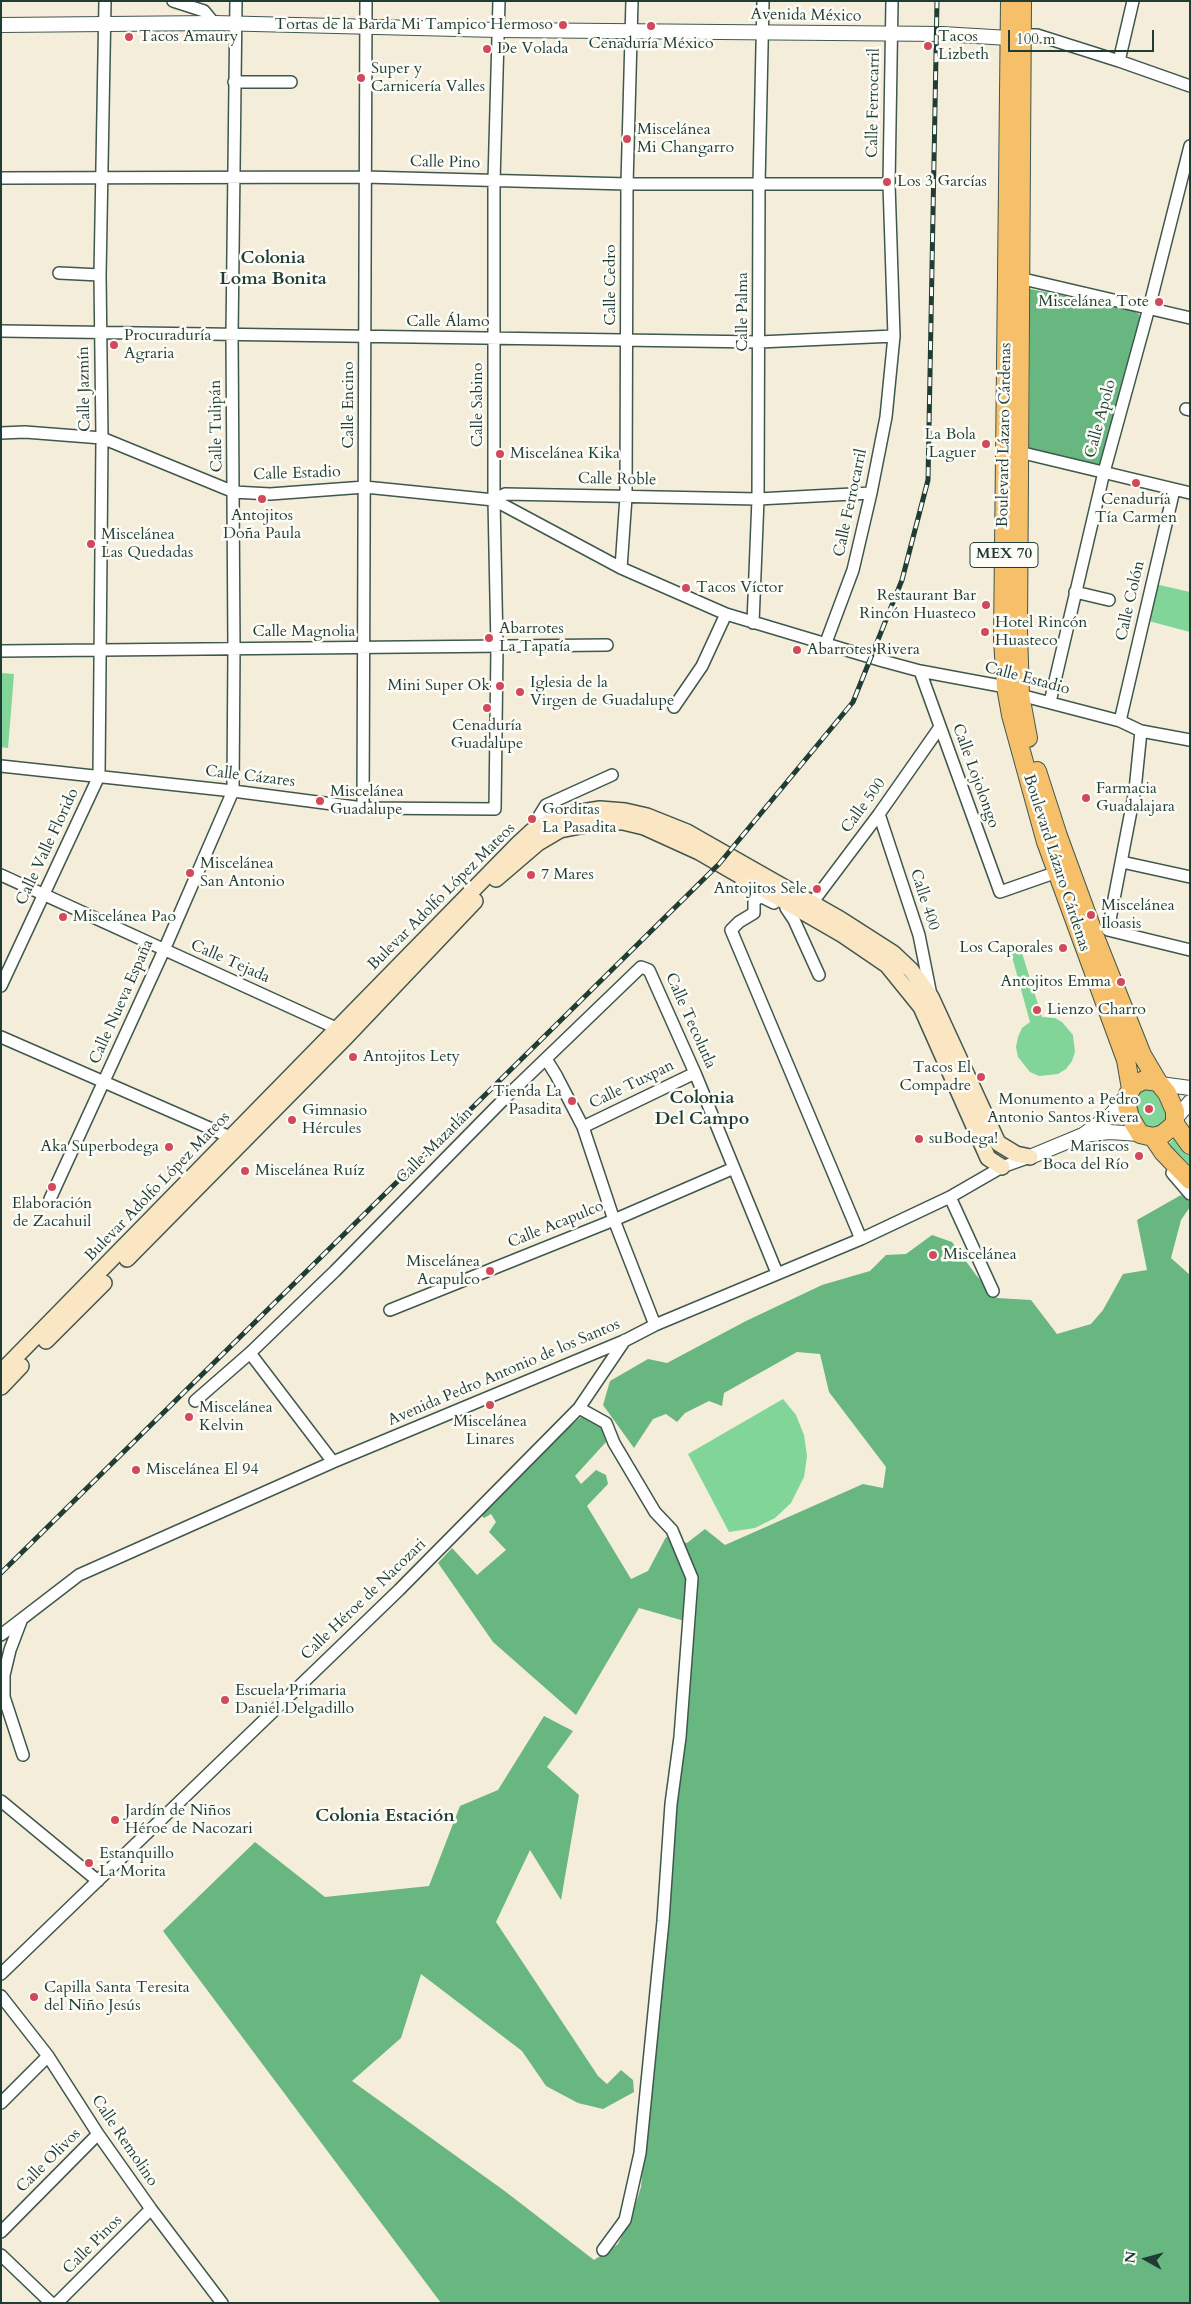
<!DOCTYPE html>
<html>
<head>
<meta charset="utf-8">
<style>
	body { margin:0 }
	#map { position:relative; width:1191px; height:2304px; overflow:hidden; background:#f4edd9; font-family:Cardo,serif }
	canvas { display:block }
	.frame { position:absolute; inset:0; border:2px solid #1f3d34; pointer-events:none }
	.north { position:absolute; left:1121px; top:2234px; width:50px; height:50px; -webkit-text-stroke:4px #fdfcf7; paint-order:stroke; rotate:277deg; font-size:14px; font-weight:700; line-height:20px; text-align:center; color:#1f3d34 }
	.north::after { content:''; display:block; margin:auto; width:18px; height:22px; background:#1f3d34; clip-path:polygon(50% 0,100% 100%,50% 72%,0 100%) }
	.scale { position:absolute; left:1008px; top:30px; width:146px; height:22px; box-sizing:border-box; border:2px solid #1f3d34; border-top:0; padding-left:6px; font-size:15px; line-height:18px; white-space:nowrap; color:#1f3d34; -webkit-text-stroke:4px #fdfcf7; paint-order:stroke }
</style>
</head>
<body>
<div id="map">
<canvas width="1191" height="2304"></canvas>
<div class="frame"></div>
<div class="north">N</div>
<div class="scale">100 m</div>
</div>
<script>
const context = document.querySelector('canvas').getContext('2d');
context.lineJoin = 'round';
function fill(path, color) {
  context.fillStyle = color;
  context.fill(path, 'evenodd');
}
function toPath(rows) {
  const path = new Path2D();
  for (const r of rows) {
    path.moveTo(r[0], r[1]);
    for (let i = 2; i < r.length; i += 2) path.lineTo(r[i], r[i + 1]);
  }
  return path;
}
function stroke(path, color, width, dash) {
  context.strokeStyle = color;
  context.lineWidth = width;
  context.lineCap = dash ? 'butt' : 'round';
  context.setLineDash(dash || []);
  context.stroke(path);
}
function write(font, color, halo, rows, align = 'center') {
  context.font = font + ' Cardo,serif';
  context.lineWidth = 5;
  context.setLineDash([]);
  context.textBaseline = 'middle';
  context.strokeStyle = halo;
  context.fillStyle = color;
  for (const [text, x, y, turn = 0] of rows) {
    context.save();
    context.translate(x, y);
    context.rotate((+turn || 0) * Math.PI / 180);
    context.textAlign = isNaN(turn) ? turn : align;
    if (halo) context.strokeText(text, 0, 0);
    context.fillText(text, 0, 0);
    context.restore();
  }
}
const green = toPath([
	[1155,584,1190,592,1190,632,1145,620],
	[1,673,14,674,8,748,1,747],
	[1021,950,1042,1017,1055,1018,1062,1022,1073,1035,1075,1052,1072,1061,1066,1069,1058,1074,1039,1076,1030,1072,1018,1057,1016,1047,1018,1037,1022,1028,1030,1022,1011,953],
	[1140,1087,1154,1089,1167,1116,1166,1124,1147,1130,1134,1101],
	[1178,1135,1190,1157,1190,1165,1167,1145],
	[783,1399,796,1415,804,1435,807,1456,804,1477,791,1503,775,1518,755,1528,729,1532,688,1454]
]);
const forest = toPath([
	[1030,289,1130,309,1139,314,1141,319,1100,468,1029,452],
	[1181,1195,1190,1202,1190,1207,1181,1220,1171,1258,1190,1275,1190,2303,441,2303,163,1931,255,1842,325,1897,429,1886,460,1806,498,1790,544,1716,573,1731,547,1767,579,1795,561,1900,530,1850,496,1922,598,2076,607,2084,621,2070,633,2080,634,2092,603,2109,578,2103,546,2086,522,2051,421,1974,401,2038,352,2081,506,2192,594,2260,618,2244,632,2215,641,2187,688,1622,639,1608,576,1715,493,1642,438,1563,452,1548,477,1575,506,1550,489,1532,496,1522,491,1514,484,1518,480,1514,545,1447,586,1413,602,1425,606,1442,575,1476,581,1484,596,1470,606,1475,608,1484,587,1506,631,1579,648,1571,666,1537,687,1543,705,1529,725,1545,863,1484,883,1488,886,1467,829,1392,820,1354,797,1352,724,1393,722,1406,709,1401,685,1413,677,1422,666,1414,653,1419,634,1448,603,1405,610,1381,648,1359,667,1363,746,1321,822,1285,870,1271,886,1255,906,1254,932,1235,952,1242,976,1275,997,1298,1031,1300,1057,1334,1091,1324,1103,1310,1123,1274,1147,1270,1137,1220]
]);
const minor = toPath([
	[173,1,204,11,214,23],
	[1022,35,1037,35,1119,61,1190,86],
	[1119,61,1133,1],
	[234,82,291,82],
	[1,178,365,177,627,184,889,184],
	[59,273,100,275],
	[1019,278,1190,318],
	[1,331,759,342,894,336],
	[1186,409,1190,410],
	[1,433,25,432,102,438,234,492,270,494,365,487,494,500,505,494,758,499,871,493],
	[1019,452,1190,493],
	[494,500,621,568,726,614,883,661,920,671,1006,687,1020,695,1120,721,1141,731,1190,740],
	[621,568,626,497,627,184,632,1],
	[1075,592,1109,600],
	[753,623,758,499,759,185,763,1],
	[825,645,853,570,871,493,886,417,894,336,889,184,892,1],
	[1,651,607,645],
	[920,671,1000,892,1057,872],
	[1050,702,1104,472,1149,308,1190,146],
	[674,707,702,666,726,614],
	[1120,721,1174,490],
	[1,766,233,791,363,808,495,809,497,647,494,500,494,181,499,1],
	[363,808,366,1],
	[879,814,919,935,931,995],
	[532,831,538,818,546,805,612,775],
	[1122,862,1190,877],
	[1,875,336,1028],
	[774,903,760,896,754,902,754,913,739,922,731,930,861,1239],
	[812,903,879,814,940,727],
	[786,908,794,920,819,975],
	[1108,930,1135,790,1141,731],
	[1108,930,1190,950],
	[1,986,99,776,102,438,100,275,105,1],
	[1,1037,230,1137],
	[546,1059,556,1075,583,1127,614,1220,655,1325],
	[583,1127,695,1073],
	[1172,1173,1190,1194],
	[950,1197,993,1291],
	[50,1199,164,950,233,791,234,649,232,335,236,1],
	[390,1310,614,1220,734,1168],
	[250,1353,333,1462],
	[195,1401,250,1353,335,1271,504,1099,641,967,649,970,695,1073,777,1273],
	[579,1408,606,1423,614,1443,655,1512,672,1530,692,1578,680,1737,671,1804,663,1921,640,2153,625,2220,603,2250],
	[21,1621,10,1650,4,1675,4,1697,23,1755],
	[1,1635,79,1575,333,1462,626,1340,655,1325,861,1239,950,1197,1002,1167,1030,1157],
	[1,1801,98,1881],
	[1,1974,399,1590,579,1408,625,1340],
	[1,1996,48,2056,98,2134,151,2209,222,2303],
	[1,2103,48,2056],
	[1,2232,98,2134],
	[1,2255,51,2303],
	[57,2303,151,2209]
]);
const tertiary = toPath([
	[1,25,214,23,498,30,942,34,1009,38,1018,36],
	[1160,1084,1190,1088],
	[1176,1118,1190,1102],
	[1084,1135,1109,1132,1140,1134],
	[1030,1157,1083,1135,1111,1115,1128,1094]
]);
const secondary = toPath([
	[496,879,538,843,560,830,601,822,623,822,644,827,699,852,843,935,887,965,921,1007,988,1158,1002,1167],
	[127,1259,346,1037,475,901],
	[46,1341,104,1283],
	[1,1372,518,844,532,831,548,823,575,813,600,809,625,811,647,816,687,832,840,919,893,953,911,970,931,997,998,1143,1016,1154,1030,1157],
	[1,1387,21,1366]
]);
const primary = toPath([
	[1010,1,1003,639,1006,687,1011,715,1046,842,1126,1060,1131,1089],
	[1022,1,1018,631,1020,695,1028,738],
	[1037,771,1058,836,1095,937,1142,1055,1158,1082],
	[1144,1080,1158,1082,1167,1093,1175,1111,1175,1124,1163,1134,1153,1137,1140,1134,1130,1117,1127,1106,1128,1094,1134,1085,1144,1080],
	[1175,1124,1190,1145],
	[1153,1137,1163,1152,1190,1180]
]);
const rail = toPath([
	[1,1573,719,864,853,702,902,580,928,480,937,1]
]);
const markers = [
	[563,25,5,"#d1495b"],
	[651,26,5,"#d1495b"],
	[129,37,5,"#d1495b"],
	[928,46,5,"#d1495b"],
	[487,49,5,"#d1495b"],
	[361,78,5,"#d1495b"],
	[627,139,5,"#d1495b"],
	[887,182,5,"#d1495b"],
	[1159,302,5,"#d1495b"],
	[114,345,5,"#d1495b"],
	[986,444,5,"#d1495b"],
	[500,454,5,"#d1495b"],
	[1136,483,5,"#d1495b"],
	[262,499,5,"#d1495b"],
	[91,544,5,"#d1495b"],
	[686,588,5,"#d1495b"],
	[986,605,5,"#d1495b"],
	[985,632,5,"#d1495b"],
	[489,638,5,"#d1495b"],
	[797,650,5,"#d1495b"],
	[500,686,5,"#d1495b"],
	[520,692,5,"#d1495b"],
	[487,708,5,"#d1495b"],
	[1086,798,5,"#d1495b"],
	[320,801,5,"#d1495b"],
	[532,819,5,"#d1495b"],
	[190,873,5,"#d1495b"],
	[531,875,5,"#d1495b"],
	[817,889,5,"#d1495b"],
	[1091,915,5,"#d1495b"],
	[63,917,5,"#d1495b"],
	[1063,948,5,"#d1495b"],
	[1121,982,5,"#d1495b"],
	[1037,1010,5,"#d1495b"],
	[353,1057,5,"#d1495b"],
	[981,1077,5,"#d1495b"],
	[572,1101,5,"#d1495b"],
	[1149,1109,5,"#d1495b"],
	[292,1120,5,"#d1495b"],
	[919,1139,5,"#d1495b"],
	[169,1147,5,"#d1495b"],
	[1139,1156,5,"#d1495b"],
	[245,1171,5,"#d1495b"],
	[52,1187,5,"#d1495b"],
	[933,1255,5,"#d1495b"],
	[490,1271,5,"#d1495b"],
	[490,1405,5,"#d1495b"],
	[189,1417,5,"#d1495b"],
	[136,1470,5,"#d1495b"],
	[225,1700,5,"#d1495b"],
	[115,1820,5,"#d1495b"],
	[89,1863,5,"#d1495b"],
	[34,1997,5,"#d1495b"]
];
const shields = [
	[1004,555,68]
];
const shieldNames = [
	["MEX 70",1004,555]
];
const streetNames = [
	["Avenida México",806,16,1],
	["Calle Ferrocarril",874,103,-89],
	["Calle Pino",445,163,1],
	["Calle Cedro",611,285,-90],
	["Calle Palma",743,312,-90],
	["Calle Álamo",448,322],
	["Calle Jazmín",85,389,-91],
	["Calle Encino",349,405,-90],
	["Calle Sabino",478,405,-90],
	["Calle Apolo",1101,419,-75],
	["Calle Tulipán",217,426,-91],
	["Boulevard Lázaro Cárdenas",1005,435,-89],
	["Calle Estadio",297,474,-2],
	["Calle Roble",617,480,1],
	["Calle Ferrocarril",851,503,-78],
	["Calle Colón",1131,601,-77],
	["Calle Magnolia",304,632],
	["Calle Estadio",1027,679,15],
	["Calle Lojolongo",975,776,70],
	["Calle Cázares",250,777,7],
	["Calle 500",864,806,-54],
	["Calle Valle Florido",48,847,-65],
	["Boulevard Lázaro Cárdenas",1056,863,72],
	["Bulevar Adolfo López Mateos",442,897,-45],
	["Calle 400",924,900,72],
	["Calle Tejada",230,962,24],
	["Calle Nueva España",122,1002,-66],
	["Calle Tecolutla",690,1021,66],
	["Calle Tuxpan",632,1085,-26],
	["Calle Mazatlán",435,1146,-45],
	["Bulevar Adolfo López Mateos",158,1187,-46],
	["Calle Acapulco",556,1225,-22],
	["Avenida Pedro Antonio de los Santos",504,1373,-23],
	["Calle Héroe de Nacozari",364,1600,-44],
	["Calle Remolino",124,2141,56],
	["Calle Olivos",49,2161,-45],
	["Calle Pinos",93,2245,-45]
];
const poiNames = [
	["Tortas de la Barda Mi Tampico Hermoso",553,25,"right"],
	["Tacos Amaury",139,37],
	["Tacos",938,37],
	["Lizbeth",938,55],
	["Cenaduría México",651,44,"center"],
	["De Volada",497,49],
	["Super y",371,69],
	["Carnicería Valles",371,87],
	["Miscelánea",637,130],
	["Mi Changarro",637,148],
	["Los 3 Garcías",897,182],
	["Miscelánea Tote",1149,302,"right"],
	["Procuraduría",124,336],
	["Agraria",124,354],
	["La Bola",976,435,"right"],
	["Laguer",976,453,"right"],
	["Miscelánea Kika",510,454],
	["Cenaduría",1136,500,"center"],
	["Tía Carmen",1136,518,"center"],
	["Antojitos",262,516,"center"],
	["Doña Paula",262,534,"center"],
	["Miscelánea",101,535],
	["Las Quedadas",101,553],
	["Tacos Víctor",696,588],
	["Restaurant Bar",976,596,"right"],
	["Rincón Huasteco",976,614,"right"],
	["Hotel Rincón",995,623],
	["Huasteco",995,641],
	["Abarrotes",499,629],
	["La Tapatía",499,647],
	["Abarrotes Rivera",807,650],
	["Iglesia de la",530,683],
	["Virgen de Guadalupe",530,701],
	["Mini Super Ok",490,686,"right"],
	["Cenaduría",487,726,"center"],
	["Guadalupe",487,744,"center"],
	["Farmacia",1096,789],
	["Guadalajara",1096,807],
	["Miscelánea",330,792],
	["Guadalupe",330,810],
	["Gorditas",542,810],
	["La Pasadita",542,828],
	["Miscelánea",200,864],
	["San Antonio",200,882],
	["7 Mares",541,875],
	["Antojitos Sele",807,889,"right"],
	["Miscelánea",1101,906],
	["Iloasis",1101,924],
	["Miscelánea Pao",73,917],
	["Los Caporales",1053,948,"right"],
	["Antojitos Emma",1111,982,"right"],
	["Lienzo Charro",1047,1010],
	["Antojitos Lety",363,1057],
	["Tacos El",971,1068,"right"],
	["Compadre",971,1086,"right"],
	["Tienda La",562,1092,"right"],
	["Pasadita",562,1110,"right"],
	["Monumento a Pedro",1139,1100,"right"],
	["Antonio Santos Rivera",1139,1118,"right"],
	["Gimnasio",302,1111],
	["Hércules",302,1129],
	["suBodega!",929,1139],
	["Aka Superbodega",159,1147,"right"],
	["Mariscos",1129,1147,"right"],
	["Boca del Río",1129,1165,"right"],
	["Miscelánea Ruíz",255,1171],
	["Elaboración",52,1204,"center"],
	["de Zacahuil",52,1222,"center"],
	["Miscelánea",943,1255],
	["Miscelánea",480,1262,"right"],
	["Acapulco",480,1280,"right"],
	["Miscelánea",199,1408],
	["Kelvin",199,1426],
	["Miscelánea",490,1422,"center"],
	["Linares",490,1440,"center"],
	["Miscelánea El 94",146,1470],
	["Escuela Primaria",235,1691],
	["Daniel Delgadillo",235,1709],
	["Jardín de Niños",125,1811],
	["Héroe de Nacozari",125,1829],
	["Estanquillo",99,1854],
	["La Morita",99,1872],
	["Capilla Santa Teresita",44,1988],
	["del Niño Jesús",44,2006]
];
const neighbourhoodNames = [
	["Colonia",273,259],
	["Loma Bonita",273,280],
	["Colonia",702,1099],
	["Del Campo",702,1120],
	["Colonia Estación",385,1817]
];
fill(green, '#81d598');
fill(forest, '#68b680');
stroke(minor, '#3f574d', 14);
stroke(tertiary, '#3f574d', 16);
stroke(secondary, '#3f574d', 18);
stroke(primary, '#3f574d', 20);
stroke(minor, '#fff', 11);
stroke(tertiary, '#fff', 14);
stroke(secondary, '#fbe6c4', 15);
stroke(primary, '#f6c06b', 18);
stroke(rail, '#1f3d34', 5);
stroke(rail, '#fdfcf7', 3, [9]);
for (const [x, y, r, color] of markers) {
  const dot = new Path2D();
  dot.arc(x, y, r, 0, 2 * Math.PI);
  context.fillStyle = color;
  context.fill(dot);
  stroke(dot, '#fdfcf7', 2);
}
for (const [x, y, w] of shields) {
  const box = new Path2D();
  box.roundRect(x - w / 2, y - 12.5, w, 25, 4);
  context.fillStyle = '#fdfcf7';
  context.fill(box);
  stroke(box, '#1f3d34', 1);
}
write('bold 15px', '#1f3d34', null, shieldNames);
write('16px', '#1f3d34', '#fdfcf7', streetNames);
write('16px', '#1f3d34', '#fdfcf7', poiNames, 'left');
write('bold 18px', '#1f3d34', '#fdfcf7', neighbourhoodNames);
</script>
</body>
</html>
